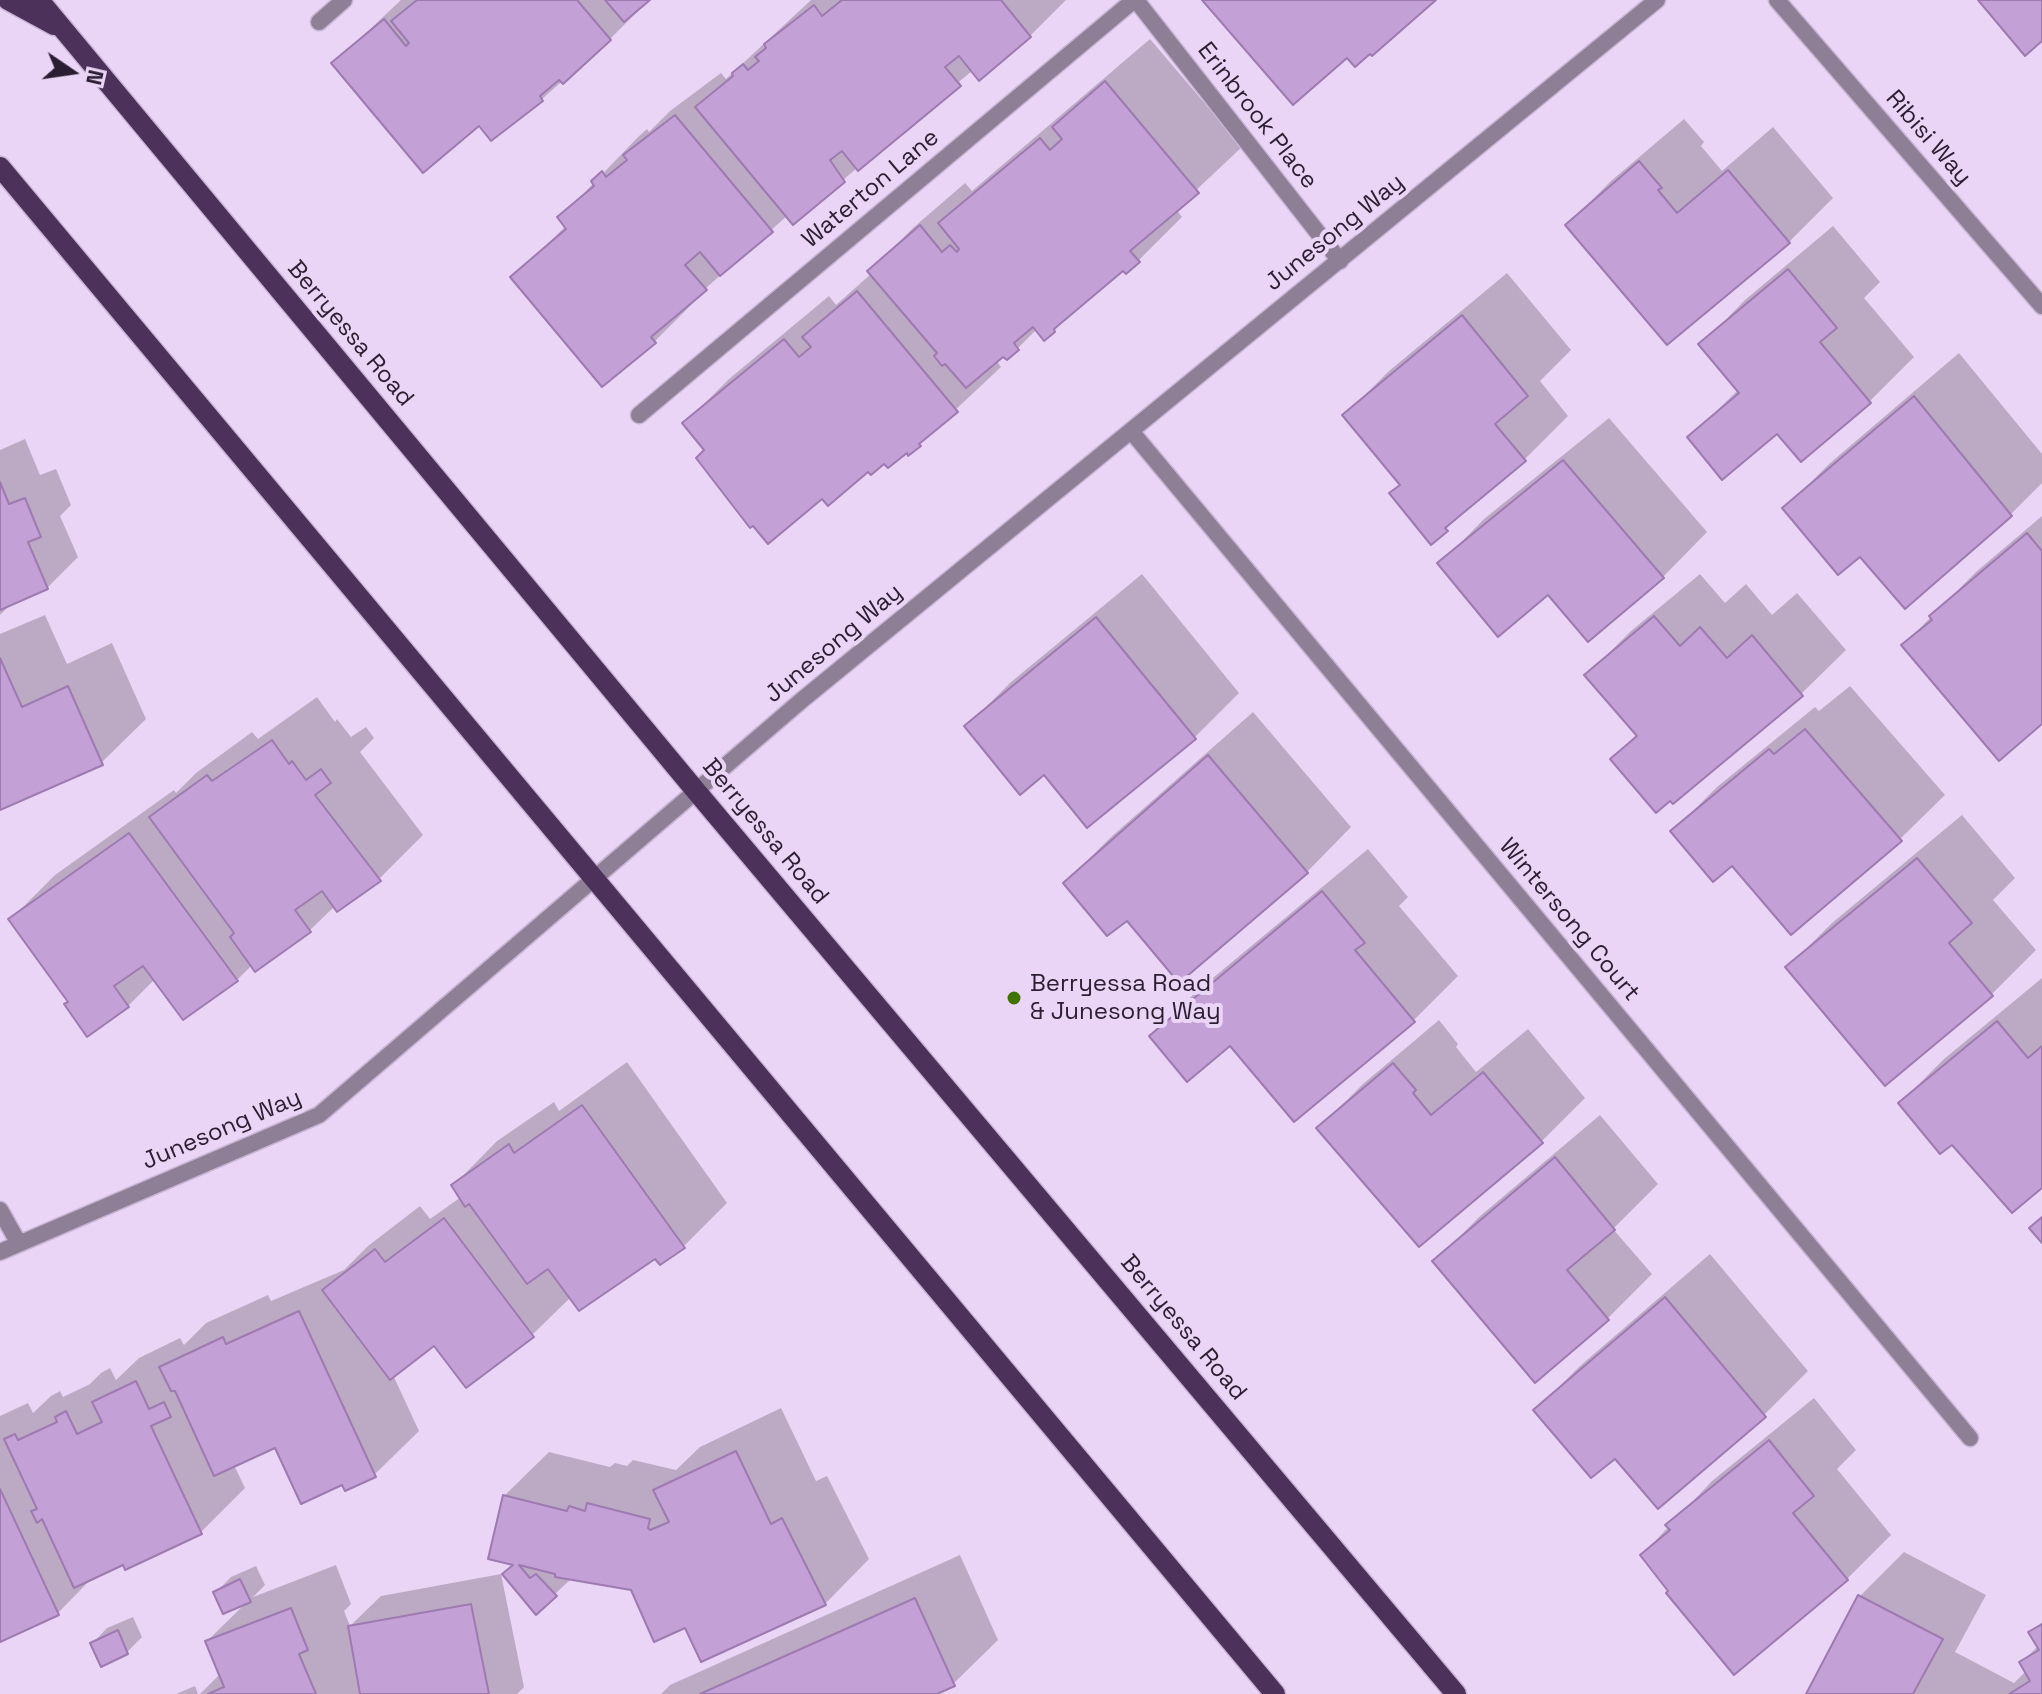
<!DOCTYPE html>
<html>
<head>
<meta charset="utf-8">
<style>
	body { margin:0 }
	#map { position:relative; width:2042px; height:1694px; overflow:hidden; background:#ebd5f7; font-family:"Space Grotesk",sans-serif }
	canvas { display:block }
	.north { position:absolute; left:32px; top:32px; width:80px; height:80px; -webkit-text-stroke:6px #ebd5f7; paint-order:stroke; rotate:103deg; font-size:22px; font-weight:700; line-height:32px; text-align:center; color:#2b1d32 }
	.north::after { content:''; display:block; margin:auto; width:28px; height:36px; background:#2b1d32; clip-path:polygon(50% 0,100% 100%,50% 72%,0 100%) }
</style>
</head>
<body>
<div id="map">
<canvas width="2042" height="1694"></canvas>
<div class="north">N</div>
</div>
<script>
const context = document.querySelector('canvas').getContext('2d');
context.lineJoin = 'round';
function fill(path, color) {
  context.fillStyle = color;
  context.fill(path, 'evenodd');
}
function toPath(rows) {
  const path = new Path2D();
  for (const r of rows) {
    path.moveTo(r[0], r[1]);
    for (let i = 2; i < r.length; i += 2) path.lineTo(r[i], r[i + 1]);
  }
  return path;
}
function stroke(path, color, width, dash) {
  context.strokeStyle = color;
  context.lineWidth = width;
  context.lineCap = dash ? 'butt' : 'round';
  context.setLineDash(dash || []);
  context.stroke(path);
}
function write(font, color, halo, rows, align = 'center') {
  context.font = font + ' "Space Grotesk",sans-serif';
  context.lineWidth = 8;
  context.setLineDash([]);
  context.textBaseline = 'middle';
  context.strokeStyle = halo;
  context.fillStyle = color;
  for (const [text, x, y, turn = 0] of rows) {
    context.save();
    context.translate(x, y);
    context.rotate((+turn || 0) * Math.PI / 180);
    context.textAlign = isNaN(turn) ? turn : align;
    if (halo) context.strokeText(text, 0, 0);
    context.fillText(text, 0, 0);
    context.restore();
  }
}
const shadow = toPath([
	[401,0,649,0,610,39,542,99,479,123,334,63],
	[811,0,1066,0,1030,36,980,78,973,70,843,180,787,216,697,296,699,297,655,341,602,385,513,277,566,226,560,218,638,137,647,129,649,132,670,111,721,73,726,79],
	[1150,39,1242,147,1176,209,1182,217,1138,261,1124,268,1079,305,1054,330,1037,329,1018,348,1003,354,996,360,1001,367,919,444,868,469,822,496,707,450,685,423,729,379,829,296,836,305,872,273,870,271,914,227,965,183,972,191],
	[1684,119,1704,142,1701,146,1722,171,1773,127,1833,198,1789,242,1667,342,1567,225,1611,181],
	[1833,226,1880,282,1864,298,1914,357,1870,401,1802,460,1777,431,1690,437,1739,389,1701,345,1745,300],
	[1507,273,1571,350,1540,381,1568,416,1524,460,1431,542,1401,484,1345,415,1389,371],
	[1959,353,2042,454,2042,483,2011,514,1905,606,1860,554,1785,508,1829,464],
	[1609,418,1707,532,1663,577,1588,639,1548,592,1440,564,1484,519],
	[25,439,40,475,56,469,71,505,60,516,78,557,47,588,13,602,0,615,0,450],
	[2042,516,2042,722,1903,645,1976,572],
	[1142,574,1239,693,1195,737,1088,825,1045,772,967,726,1011,682],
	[1700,574,1725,603,1746,584,1772,615,1797,593,1846,650,1801,694,1673,801,1613,759,1637,734,1587,675,1631,631],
	[45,615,67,664,112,643,146,719,101,763,0,808,0,634],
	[1850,686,1945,795,1900,839,1733,863,1673,831,1717,787,1815,707,1819,711],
	[317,697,335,722,337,719,351,737,366,727,374,738,360,752,423,835,379,879,335,906,310,930,255,969,252,965,237,980,155,979,128,1006,70,1001,11,919,55,875,174,790,176,793,196,773,252,732,258,739],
	[1253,712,1351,827,1307,872,1127,918,1065,883,1110,838],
	[1962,815,2015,878,1993,900,2036,950,1992,994,1788,967,1832,923],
	[1368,849,1408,897,1399,906,1458,976,1414,1020,1231,1044,1151,1036,1196,992],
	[2042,978,2042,1185,1952,1142,1900,1103,1944,1059],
	[1439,1020,1458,1044,1456,1047,1476,1072,1528,1029,1585,1098,1541,1142,1319,1128,1363,1084],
	[627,1062,727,1203,683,1247,656,1256,571,1297,532,1335,435,1344,393,1375,419,1431,374,1475,343,1482,276,1445,234,1465,245,1488,201,1532,126,1567,124,1562,95,1575,58,1613,0,1640,0,1416,28,1403,33,1413,51,1396,60,1391,63,1397,90,1384,101,1373,110,1368,116,1380,139,1358,180,1338,184,1345,206,1323,268,1295,271,1301,344,1270,368,1246,420,1206,430,1219,461,1197,453,1186,497,1141,554,1102,559,1111],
	[1600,1115,1658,1184,1613,1229,1652,1274,1608,1318,1535,1380,1435,1262,1479,1217],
	[1710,1254,1808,1371,1764,1415,1536,1410,1580,1366],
	[1814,1398,1856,1450,1837,1469,1891,1535,1847,1579,1642,1555,1712,1481],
	[781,1408,816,1481,827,1476,869,1559,825,1604,686,1626,632,1588,572,1578,536,1612,516,1563,504,1496,549,1452,610,1467,615,1463,627,1466,633,1460,676,1470,700,1447],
	[1904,1552,1986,1595,1955,1652,2014,1683,2027,1670,2022,1662,2038,1646,2031,1633,2042,1622,2042,1694,1810,1694,1860,1596],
	[960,1555,998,1640,953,1684,932,1694,661,1694,670,1685],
	[336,1565,351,1604,344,1611,350,1626,381,1596,501,1574,524,1687,517,1694,200,1694,221,1673,207,1641,247,1602,216,1592,231,1577,256,1566,265,1585,253,1597],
	[133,1617,142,1637,127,1652,92,1644,107,1628],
	[195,1686,198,1694,176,1694]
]);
const building = toPath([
	[417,0,577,0,611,40,563,84,559,80,540,96,543,101,491,141,479,126,423,173,331,63,384,19,406,46,409,43,391,21,417,0],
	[605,0,650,0,624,22,605,0],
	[842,0,1001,0,1031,37,979,81,959,56,945,67,961,86,858,171,842,151,830,160,845,182,793,225,695,107,733,76,732,73,743,64,748,70,759,61,755,57,766,48,764,44,814,5,822,16,842,0],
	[1202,0,1436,0,1372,56,1370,54,1355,67,1347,58,1293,105,1202,0],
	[1978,0,2042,0,2042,41,2025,56,1978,0],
	[1105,81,1199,193,1130,251,1140,262,1126,274,1123,271,1054,329,1055,332,1044,341,1033,327,1014,343,1019,350,1007,360,1003,357,966,388,945,364,942,366,934,356,937,353,867,271,920,225,942,252,950,245,957,252,959,249,938,223,1040,138,1050,150,1062,139,1052,127,1105,81],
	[675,115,773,232,720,276,700,252,685,265,707,290,651,337,656,343,602,387,510,277,566,229,557,217,594,186,591,181,602,171,606,177,627,160,623,155,675,115],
	[1639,161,1662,188,1658,190,1677,213,1728,170,1790,243,1667,345,1565,225,1639,161],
	[1788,269,1837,328,1820,342,1871,403,1801,462,1777,434,1722,480,1687,437,1739,393,1698,344,1788,269],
	[857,291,958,412,919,444,921,446,908,456,907,453,888,468,884,464,871,475,868,472,828,506,822,499,768,544,753,526,750,528,696,458,704,450,682,423,784,339,799,357,811,347,802,337,857,291],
	[1462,315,1528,396,1495,424,1526,461,1445,528,1448,531,1431,545,1389,493,1400,485,1342,415,1462,315],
	[1914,396,2012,516,1905,609,1860,557,1838,575,1782,508,1914,396],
	[1563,460,1664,578,1588,642,1548,595,1498,637,1437,563,1563,460],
	[0,482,9,504,25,498,41,537,28,542,48,589,0,610,0,482],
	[2027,533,2042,551,2042,724,1999,761,1901,645,1932,620,1929,616,2027,533],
	[1654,616,1680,646,1700,627,1727,658,1752,635,1803,696,1673,804,1670,801,1656,813,1610,759,1637,736,1584,675,1654,616],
	[1096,617,1196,739,1087,828,1044,775,1020,795,964,726,1096,617],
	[0,658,22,707,68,686,103,765,0,810,0,658],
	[1805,729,1902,841,1791,935,1732,866,1713,882,1670,831,1769,749,1774,754,1805,729],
	[272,740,289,764,292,761,306,780,321,769,331,783,315,795,381,881,337,912,322,891,295,910,311,932,255,972,230,937,234,933,149,817,207,775,212,781,272,740],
	[1208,755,1308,873,1179,983,1127,921,1107,936,1063,883,1208,755],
	[129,833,238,981,183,1020,143,966,114,986,129,1007,87,1037,64,1004,68,1002,8,919,129,833],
	[1917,858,1972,923,1949,943,1993,996,1885,1086,1785,967,1917,858],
	[1322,891,1365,943,1355,950,1415,1022,1294,1122,1230,1046,1187,1082,1149,1036,1322,891],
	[1997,1021,2028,1058,2042,1046,2042,1188,2012,1213,1952,1145,1940,1154,1898,1103,1997,1021],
	[1393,1063,1416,1090,1413,1093,1431,1115,1483,1072,1543,1143,1419,1247,1316,1128,1393,1063],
	[582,1105,685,1248,660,1265,655,1259,579,1311,548,1269,527,1284,469,1204,465,1207,451,1185,509,1144,514,1153,582,1105],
	[1555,1157,1615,1230,1567,1270,1609,1320,1535,1383,1432,1261,1555,1157],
	[2042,1217,2042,1243,2029,1228,2042,1217],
	[444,1218,534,1337,466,1388,434,1346,390,1380,322,1290,375,1249,385,1262,444,1218],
	[1665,1297,1766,1417,1658,1509,1615,1459,1591,1478,1533,1410,1665,1297],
	[299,1311,376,1477,345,1491,342,1485,301,1504,275,1448,214,1476,175,1391,171,1391,159,1367,223,1337,226,1344,299,1311],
	[136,1381,149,1409,164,1402,171,1417,151,1426,202,1534,125,1570,123,1565,74,1588,42,1519,37,1523,31,1511,37,1509,4,1439,15,1434,18,1440,57,1422,55,1417,66,1411,77,1434,102,1422,92,1402,136,1381],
	[1769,1440,1814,1496,1793,1513,1848,1580,1734,1675,1666,1593,1668,1591,1640,1555,1670,1530,1665,1525,1769,1440],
	[736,1451,771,1524,782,1518,826,1605,701,1662,685,1628,654,1642,631,1590,555,1577,555,1574,519,1565,530,1578,536,1574,557,1596,536,1615,502,1574,513,1565,488,1559,503,1495,567,1511,569,1506,585,1511,587,1503,650,1519,648,1528,650,1530,669,1522,653,1490,736,1451],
	[0,1489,59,1615,0,1642,0,1489],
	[240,1579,251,1602,223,1614,213,1592,240,1579],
	[1858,1595,1943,1639,1913,1694,1806,1694,1858,1595],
	[915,1598,955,1686,937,1694,700,1694,915,1598],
	[471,1604,489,1694,360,1694,348,1626,471,1604],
	[291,1608,308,1650,299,1654,316,1694,208,1694,224,1687,205,1641,291,1608],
	[2042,1624,2042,1694,2009,1694,2030,1681,2019,1662,2039,1650,2028,1632,2042,1624],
	[118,1630,128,1654,101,1667,90,1643,118,1630]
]);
const service = toPath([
	[1136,0,1340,261],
	[319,22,344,0],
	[639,415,1134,0]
]);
const minor = toPath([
	[1777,0,2042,306],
	[1131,431,1970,1438],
	[0,1210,18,1242],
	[0,1252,319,1115,802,700,1657,0]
]);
const primary = toPath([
	[8,0,54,25],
	[39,0,696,791,1456,1694],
	[0,167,1275,1694]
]);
const markers = [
	[1014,998,8,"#407400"]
];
const streetNames = [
	["Erinbrook Place",1257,116,52],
	["Ribisi Way",1928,138,49],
	["Waterton Lane",871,189,-40],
	["Junesong Way",1335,233,-39],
	["Berryessa Road",350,334,50],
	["Junesong Way",834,644,-40],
	["Berryessa Road",765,832,50],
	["Wintersong Court",1569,920,50],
	["Junesong Way",222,1130,-23],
	["Berryessa Road",1183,1328,50]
];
const poiNames = [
	["Berryessa Road",1030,984],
	["& Junesong Way",1030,1012]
];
fill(shadow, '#0003');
fill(building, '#c3a0d6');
stroke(building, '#9d7aaf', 2);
stroke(service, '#c8b4d4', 19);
stroke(minor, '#c8b4d4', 19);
stroke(primary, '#c8b4d4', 23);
stroke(service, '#8e7f96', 16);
stroke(minor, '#8e7f96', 16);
stroke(primary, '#4c325a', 20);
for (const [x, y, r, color] of markers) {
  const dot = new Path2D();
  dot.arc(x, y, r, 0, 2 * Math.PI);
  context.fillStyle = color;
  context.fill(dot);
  stroke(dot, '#ebd5f7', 3);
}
write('24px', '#2b1d32', '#ebd5f7', streetNames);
write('24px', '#2b1d32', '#ebd5f7', poiNames, 'left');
</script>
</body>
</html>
